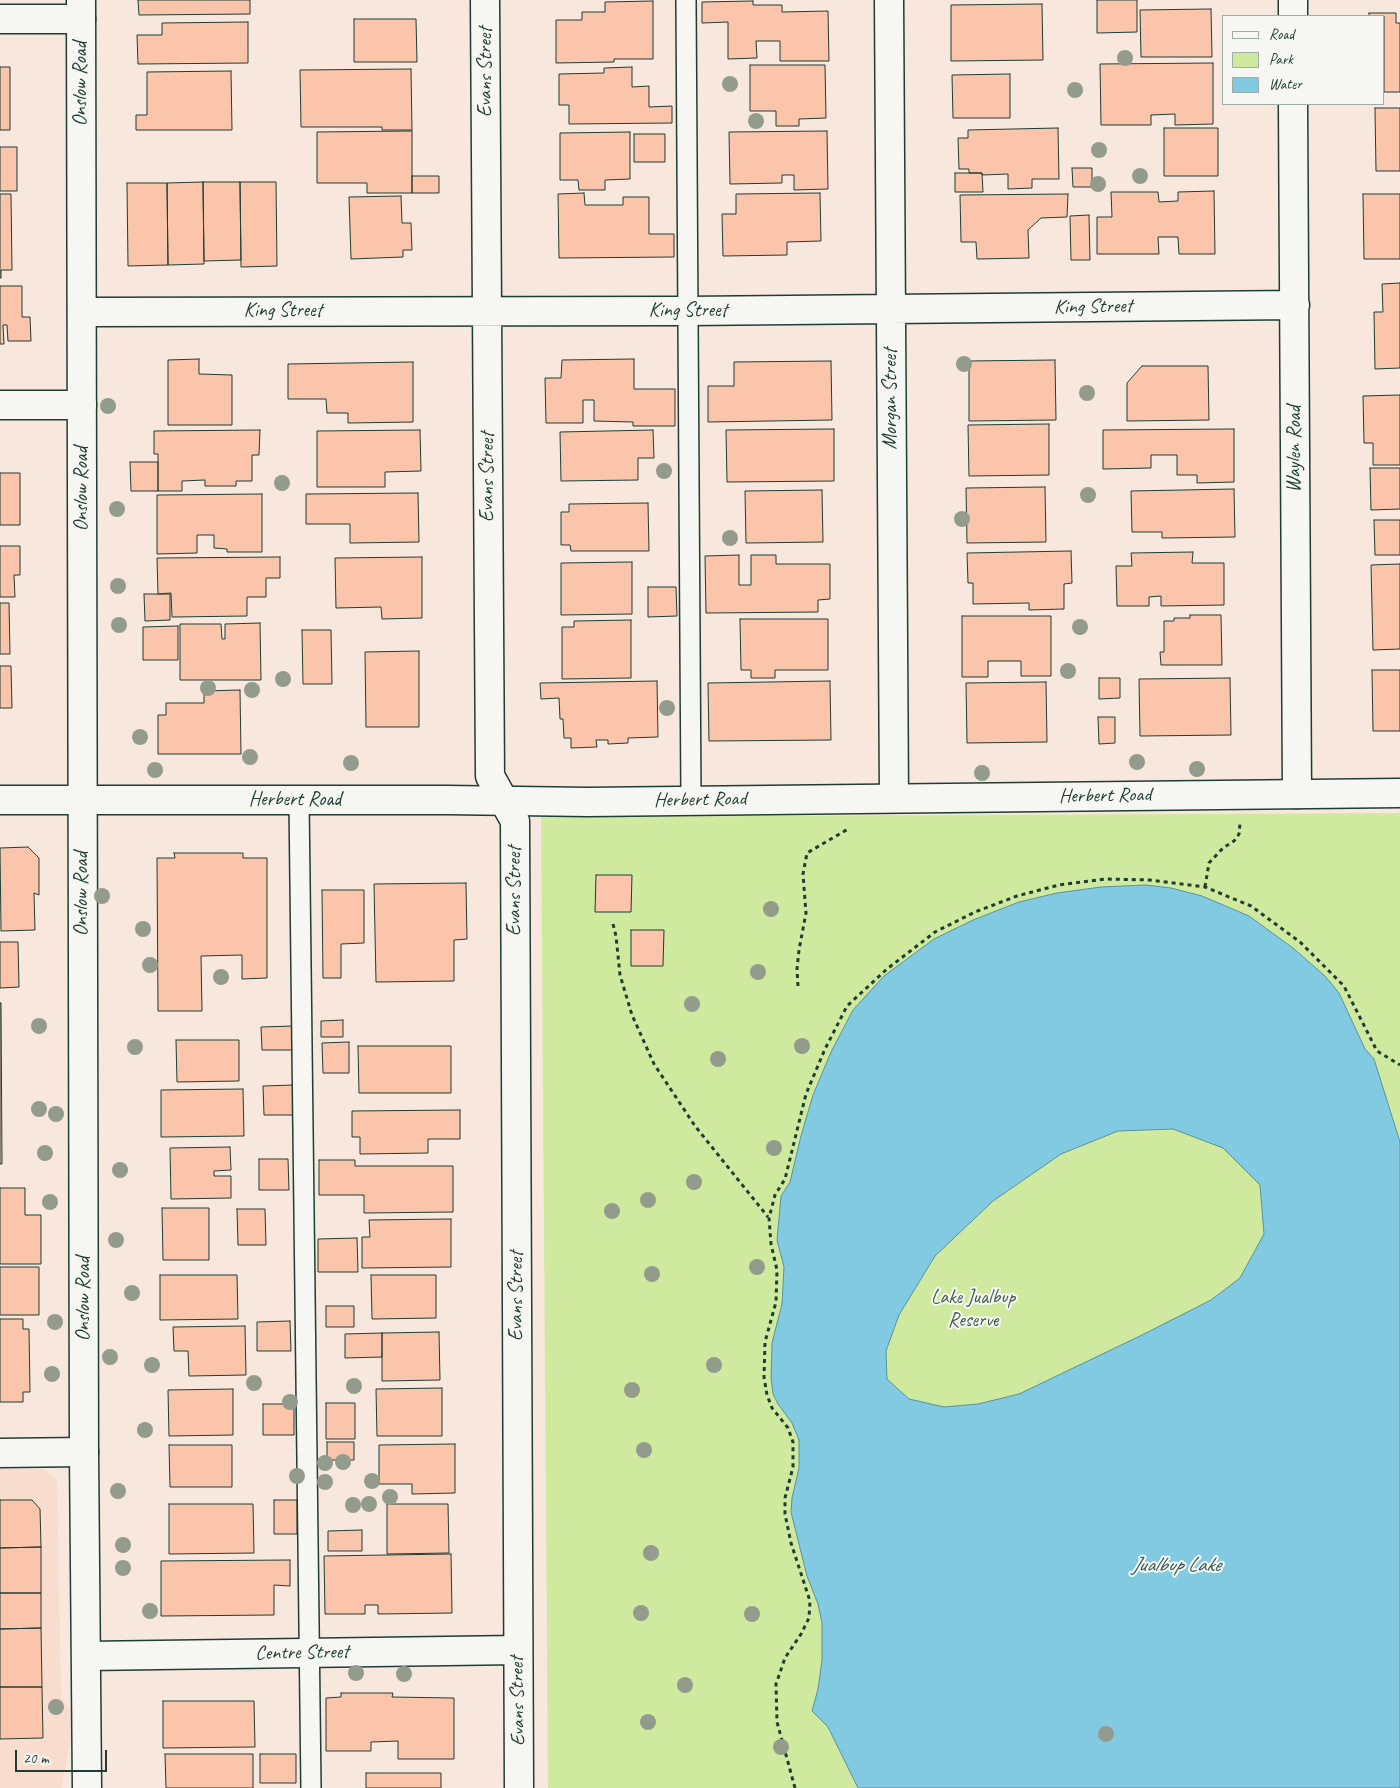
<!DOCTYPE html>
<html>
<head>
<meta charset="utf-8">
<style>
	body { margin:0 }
	#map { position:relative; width:1400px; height:1788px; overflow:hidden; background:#f7e7dd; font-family:Caveat,sans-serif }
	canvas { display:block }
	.legend { position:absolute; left:1222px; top:15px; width:162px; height:90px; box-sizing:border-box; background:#f6f6f2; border:1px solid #a0aca6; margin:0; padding:6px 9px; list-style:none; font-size:15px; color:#1f3d34 }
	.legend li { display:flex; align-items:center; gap:10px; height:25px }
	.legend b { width:25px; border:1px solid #a0aca6 }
	.scale { position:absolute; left:15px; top:1750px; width:92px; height:22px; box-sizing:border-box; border:2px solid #1f3d34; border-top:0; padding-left:6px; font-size:15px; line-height:18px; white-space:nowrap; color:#1f3d34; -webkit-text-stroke:4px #f6f6f2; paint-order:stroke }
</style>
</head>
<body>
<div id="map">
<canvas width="1400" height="1788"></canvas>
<ul class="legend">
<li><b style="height:6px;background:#f6f6f2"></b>Road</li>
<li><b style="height:14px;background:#cfe99f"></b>Park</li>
<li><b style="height:14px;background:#82cae2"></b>Water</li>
</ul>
<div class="scale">20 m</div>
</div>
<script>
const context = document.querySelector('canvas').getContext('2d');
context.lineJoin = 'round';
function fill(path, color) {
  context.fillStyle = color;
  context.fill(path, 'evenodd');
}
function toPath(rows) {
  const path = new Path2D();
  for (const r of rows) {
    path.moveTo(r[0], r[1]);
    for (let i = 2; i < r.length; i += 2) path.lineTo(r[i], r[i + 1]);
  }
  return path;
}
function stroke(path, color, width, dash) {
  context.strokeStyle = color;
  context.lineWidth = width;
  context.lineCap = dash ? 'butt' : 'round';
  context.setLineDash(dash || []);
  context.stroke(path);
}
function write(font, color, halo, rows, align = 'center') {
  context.font = font + ' Caveat,sans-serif';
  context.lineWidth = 4;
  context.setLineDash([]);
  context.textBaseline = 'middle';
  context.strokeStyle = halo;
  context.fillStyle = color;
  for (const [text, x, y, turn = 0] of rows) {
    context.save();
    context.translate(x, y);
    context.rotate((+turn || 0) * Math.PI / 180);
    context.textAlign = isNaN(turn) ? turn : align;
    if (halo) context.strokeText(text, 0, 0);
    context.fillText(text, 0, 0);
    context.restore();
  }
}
const built = toPath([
	[0,1469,43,1469,57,1480,61,1698,71,1708,72,1734,61,1788,0,1788]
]);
const green = toPath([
	[1400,813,1400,1788,548,1788,541,817]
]);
const water = toPath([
	[1146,885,1171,888,1202,896,1249,916,1293,948,1325,976,1339,993,1365,1049,1374,1059,1400,1142,1400,1788,858,1788,828,1727,812,1711,818,1689,822,1660,822,1623,818,1604,807,1576,791,1512,792,1498,799,1468,799,1440,792,1423,778,1404,773,1394,771,1377,772,1343,782,1304,784,1267,777,1240,781,1196,790,1182,801,1136,813,1095,831,1052,853,1010,884,976,934,939,973,920,1019,902,1057,893,1101,887,1146,885],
	[1173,1129,1223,1148,1260,1185,1264,1234,1240,1278,1211,1300,1140,1336,1019,1394,978,1404,944,1407,909,1399,887,1379,886,1351,899,1315,935,1256,993,1201,1061,1154,1118,1131,1173,1129]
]);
const building = toPath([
	[138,0,250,0,250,14,139,15,138,0],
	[1097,0,1137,0,1137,32,1097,33,1097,0],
	[653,1,653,59,614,59,614,62,556,63,556,20,582,20,582,12,605,12,605,2,653,1],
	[753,1,753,5,782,5,782,12,828,11,829,61,780,61,780,41,756,41,757,58,728,59,728,22,702,23,702,2,753,1],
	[1042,4,1043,60,951,61,951,5,1042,4],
	[1211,9,1212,57,1141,57,1140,10,1211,9],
	[1369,13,1396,13,1396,23,1400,23,1400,92,1384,92,1384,16,1369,16,1369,13],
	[354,19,416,19,417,62,354,62,354,19],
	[248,22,248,63,138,64,137,35,162,35,162,23,248,22],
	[1213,63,1213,124,1175,125,1175,114,1151,115,1151,125,1101,125,1100,64,1213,63],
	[750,65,825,65,826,118,799,119,799,126,776,126,776,111,750,111,750,65],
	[0,67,10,67,10,130,0,130,0,67],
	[632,67,632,87,649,86,649,107,672,106,672,123,569,124,569,105,559,105,559,74,604,73,604,68,632,67],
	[411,69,412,130,382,130,382,127,301,127,300,70,411,69],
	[231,71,232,130,136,130,136,115,147,115,147,72,231,71],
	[1010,74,1010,118,953,118,952,75,1010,74],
	[1375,108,1400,108,1400,171,1376,171,1375,108],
	[1058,128,1059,179,1032,179,1032,188,1008,189,1008,174,982,175,982,173,969,173,969,169,959,169,958,138,968,138,968,130,1058,128],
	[1164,128,1218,128,1218,176,1164,176,1164,128],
	[412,131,412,193,367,193,367,183,317,183,317,132,412,131],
	[827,131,828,189,794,190,794,175,782,175,782,183,730,184,729,132,827,131],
	[630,132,630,179,605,180,605,190,579,190,578,180,560,180,560,133,630,132],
	[634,134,665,134,665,162,634,162,634,134],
	[0,147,17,147,17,191,0,191,0,147],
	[1072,168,1092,168,1092,187,1073,187,1072,168],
	[955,173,982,173,983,192,955,192,955,173],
	[412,176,439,176,439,193,412,193,412,176],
	[203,182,204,264,168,265,167,183,203,182],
	[203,182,240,182,241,260,204,261,203,182],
	[240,182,276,182,277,266,241,267,240,182],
	[127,183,167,183,168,265,128,266,127,183],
	[1214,191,1215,254,1179,254,1178,237,1158,237,1159,254,1097,254,1097,217,1112,217,1111,192,1158,192,1159,202,1178,201,1178,192,1214,191],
	[584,193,585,205,623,205,623,197,649,197,649,234,674,234,674,257,559,258,558,194,584,193],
	[820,193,821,241,787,242,787,255,723,256,722,214,736,214,736,194,820,193],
	[0,194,11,194,12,270,1,270,1,278,0,278,0,194],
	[1068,194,1067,217,1041,218,1028,230,1029,258,977,259,976,242,961,242,960,195,1068,194],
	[1363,194,1400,194,1400,259,1364,259,1363,194],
	[401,196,402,223,411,223,412,250,403,250,403,257,351,259,349,197,401,196],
	[1089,215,1090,260,1071,260,1070,216,1089,215],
	[1400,283,1400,368,1375,369,1374,312,1383,312,1382,284,1400,283],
	[0,286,22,286,22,317,30,317,31,341,8,341,7,325,3,325,4,344,0,344,0,286],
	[199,359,199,374,232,375,232,425,168,425,168,360,199,359],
	[634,359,634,389,675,389,675,426,633,426,633,422,594,421,594,400,583,400,583,423,546,423,545,378,561,378,562,360,634,359],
	[1055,360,1056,420,969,421,969,361,1055,360],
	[831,361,832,420,708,422,708,386,734,386,734,362,831,361],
	[413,362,413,422,348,423,348,413,327,413,326,399,288,399,288,364,413,362],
	[1142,366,1208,366,1209,420,1127,421,1127,383,1142,366],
	[1400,395,1400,465,1373,465,1373,443,1364,443,1363,396,1400,395],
	[1049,424,1049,475,969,476,968,425,1049,424],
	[834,429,834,481,727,482,726,430,834,429],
	[1234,429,1234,482,1197,483,1197,475,1177,475,1177,455,1151,455,1151,468,1103,469,1103,430,1234,429],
	[260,430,259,455,252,455,252,481,236,481,236,486,205,486,205,480,182,481,182,491,158,491,158,454,154,454,154,431,260,430],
	[420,430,421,471,385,472,385,487,317,487,317,431,420,430],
	[653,430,654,458,638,458,638,480,561,481,560,432,653,430],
	[130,462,158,462,158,491,131,491,130,462],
	[1370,468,1400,468,1400,509,1371,510,1370,468],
	[0,473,20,473,20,525,0,525,0,473],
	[1045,487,1046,542,967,543,966,488,1045,487],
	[1234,489,1235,537,1162,538,1162,532,1132,532,1131,491,1234,489],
	[822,490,823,542,746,543,745,491,822,490],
	[418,493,419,542,350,543,350,524,306,524,306,494,418,493],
	[262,494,262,552,227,552,227,549,214,548,214,535,197,535,197,553,157,554,157,495,262,494],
	[648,503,649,551,571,551,570,545,561,545,561,512,569,512,569,504,648,503],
	[1374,520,1400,520,1400,555,1375,555,1374,520],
	[0,546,20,546,20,575,14,575,15,597,0,597,0,546],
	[1071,551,1072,583,1064,584,1064,609,1029,610,1029,603,973,604,973,583,968,583,967,553,1071,551],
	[1193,552,1192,563,1224,563,1224,605,1161,606,1161,596,1149,597,1149,606,1117,606,1116,566,1132,566,1131,553,1193,552],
	[739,555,739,585,751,585,751,555,776,555,776,564,830,564,830,599,818,600,818,612,706,613,705,556,739,555],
	[280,557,280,578,266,578,266,597,247,597,247,616,172,617,171,593,158,594,157,558,280,557],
	[422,557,422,618,382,619,381,607,336,608,335,558,422,557],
	[632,562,632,614,561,615,561,563,632,562],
	[1400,564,1400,649,1373,650,1371,565,1400,564],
	[648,587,676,587,677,616,648,617,648,587],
	[144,594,170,594,170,620,145,621,144,594],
	[0,603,9,603,10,654,0,654,0,603],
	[1190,615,1221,615,1222,665,1161,665,1160,652,1164,652,1164,621,1174,621,1174,618,1190,618,1190,615],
	[962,616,1051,616,1051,676,1021,676,1021,661,988,661,988,677,962,677,962,616],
	[740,619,828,619,828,670,775,670,775,678,751,678,751,670,741,670,740,619],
	[631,620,631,678,562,679,562,627,574,627,574,621,631,620],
	[260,623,261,680,180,680,180,624,221,624,222,639,225,639,225,624,260,623],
	[178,626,178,660,143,660,143,627,178,626],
	[302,630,331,630,332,684,303,684,302,630],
	[419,651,419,727,366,727,365,652,419,651],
	[0,666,11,666,12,708,0,708,0,666],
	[1372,670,1400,670,1400,731,1373,731,1372,670],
	[1099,678,1120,678,1120,698,1099,699,1099,678],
	[1230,678,1231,735,1140,736,1139,679,1230,678],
	[657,681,658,737,628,738,628,743,608,744,608,740,596,740,597,747,571,748,571,738,564,738,563,719,560,719,559,698,541,699,540,683,657,681],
	[830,681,831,740,709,741,708,683,830,681],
	[1046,682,1047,742,967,743,966,683,1046,682],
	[240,690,241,754,158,754,158,715,166,715,166,703,204,703,204,691,240,690],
	[1098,717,1115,717,1115,743,1099,744,1098,717],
	[28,847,39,858,39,895,34,893,35,930,1,931,0,848,28,847],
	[174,853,243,853,243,858,267,858,267,978,242,979,242,955,201,956,202,1011,158,1011,157,858,175,858,174,853],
	[596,875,632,875,631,912,595,912,596,875],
	[466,883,467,939,454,940,454,981,376,982,374,884,466,883],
	[322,890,364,890,364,943,341,944,341,978,323,978,322,890],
	[631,930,664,930,663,966,631,966,631,930],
	[0,942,18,942,19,987,0,988,0,942],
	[0,1003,1,1003,2,1164,0,1164,0,1003],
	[343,1020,343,1037,321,1037,321,1021,343,1020],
	[293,1026,294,1050,262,1050,261,1027,293,1026],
	[176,1040,239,1040,239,1081,177,1082,176,1040],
	[349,1042,349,1073,323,1073,322,1043,349,1042],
	[358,1046,451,1046,451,1093,359,1093,358,1046],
	[294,1085,294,1115,264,1115,263,1086,294,1085],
	[243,1089,244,1136,161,1137,161,1090,243,1089],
	[460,1110,460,1139,428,1139,428,1153,360,1154,360,1137,352,1137,352,1111,460,1110],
	[230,1147,231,1170,214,1171,214,1176,231,1176,231,1198,171,1199,170,1148,230,1147],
	[259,1159,288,1159,289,1190,259,1190,259,1159],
	[319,1160,355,1160,355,1166,453,1166,453,1212,364,1213,364,1195,319,1195,319,1160],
	[0,1188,25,1188,25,1215,41,1215,41,1264,0,1264,0,1188],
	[162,1208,209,1208,209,1260,163,1260,162,1208],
	[237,1209,265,1209,266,1245,238,1245,237,1209],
	[451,1219,451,1267,362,1268,362,1237,370,1237,369,1220,451,1219],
	[357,1238,358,1272,318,1272,318,1239,357,1238],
	[0,1267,39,1267,39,1315,0,1315,0,1267],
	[160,1275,237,1275,238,1319,160,1320,160,1275],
	[371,1275,436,1275,436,1318,372,1319,371,1275],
	[326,1306,354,1306,354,1327,326,1327,326,1306],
	[0,1319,23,1319,23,1329,29,1329,30,1392,23,1392,23,1402,0,1402,0,1319],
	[290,1321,291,1351,257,1351,257,1322,290,1321],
	[245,1326,246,1375,189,1376,188,1351,174,1351,173,1327,245,1326],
	[439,1332,440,1380,382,1381,382,1333,439,1332],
	[382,1333,382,1357,345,1358,345,1334,382,1333],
	[442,1388,442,1436,377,1436,376,1389,442,1388],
	[233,1389,233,1435,169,1436,168,1390,233,1389],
	[326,1403,355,1403,355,1439,326,1439,326,1403],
	[263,1404,294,1404,294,1435,263,1435,263,1404],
	[327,1442,354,1442,354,1460,327,1460,327,1442],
	[455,1444,455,1493,412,1494,412,1484,379,1484,379,1445,455,1444],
	[169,1445,232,1445,232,1487,170,1487,169,1445],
	[0,1500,32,1500,40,1509,41,1547,0,1548,0,1500],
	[274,1500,297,1500,297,1534,274,1534,274,1500],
	[169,1504,253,1504,254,1553,169,1554,169,1504],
	[387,1504,448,1504,449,1553,387,1554,387,1504],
	[362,1530,362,1551,328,1551,328,1531,362,1530],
	[41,1547,41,1593,0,1593,0,1548,41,1547],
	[451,1554,452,1613,378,1614,378,1605,365,1605,365,1614,325,1614,324,1556,451,1554],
	[290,1560,290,1586,274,1585,274,1615,161,1616,161,1561,290,1560],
	[0,1593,41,1593,41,1628,0,1629,0,1593],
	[41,1628,42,1687,0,1687,0,1629,41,1628],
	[0,1687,42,1687,43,1738,0,1739,0,1687],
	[341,1693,393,1693,392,1697,454,1698,454,1759,398,1759,398,1741,371,1742,371,1751,326,1751,326,1698,341,1697,341,1693],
	[163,1701,254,1701,255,1747,163,1748,163,1701],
	[165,1754,253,1754,253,1788,166,1788,165,1754],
	[260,1754,296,1754,296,1783,260,1783,260,1754],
	[366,1773,441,1773,441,1788,366,1788,366,1773]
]);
const path = toPath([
	[1205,887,1209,863,1223,848,1234,841,1239,834,1240,823],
	[613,924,616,936,620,975,632,1015,654,1064,695,1126,768,1217],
	[798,986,797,969,799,950,806,913,803,874,807,853,848,829],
	[795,1788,777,1722,776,1684,785,1658,801,1634,809,1618,810,1601,791,1543,785,1514,785,1498,793,1467,793,1442,788,1428,772,1408,767,1395,764,1377,765,1342,776,1302,777,1270,771,1244,769,1218,775,1195,785,1179,806,1094,825,1049,847,1006,887,969,935,932,975,912,1017,896,1059,885,1106,879,1150,880,1205,887,1251,906,1300,942,1344,986,1377,1051,1400,1065]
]);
const service = toPath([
	[686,0,691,800],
	[299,800,311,1788]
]);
const minor = toPath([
	[485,0,490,776,515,821,519,1788],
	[889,0,894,798],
	[1293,0,1293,16],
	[0,19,81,19],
	[1293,104,1297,794],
	[82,312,688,311,1295,305],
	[0,405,82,405],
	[0,1453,84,1452],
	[87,1656,518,1650]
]);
const tertiary = toPath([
	[81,0,84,1452,87,1788],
	[0,800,447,800,588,802,1400,793]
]);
const trees = [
	[1125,58],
	[730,84],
	[1075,90],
	[756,121],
	[1099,150],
	[1140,176],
	[1098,184],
	[964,364],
	[1087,393],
	[108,406],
	[664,471],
	[282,483],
	[1088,495],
	[117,509],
	[962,519],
	[730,538],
	[118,586],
	[119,625],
	[1080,627],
	[1068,671],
	[283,679],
	[208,688],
	[252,690],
	[667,708],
	[140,737],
	[250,757],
	[1137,762],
	[351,763],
	[1197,769],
	[155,770],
	[982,773],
	[102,896],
	[771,909],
	[143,929],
	[150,965],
	[758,972],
	[221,977],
	[692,1004],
	[39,1026],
	[802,1046],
	[135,1047],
	[718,1059],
	[39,1109],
	[56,1114],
	[774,1148],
	[45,1153],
	[120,1170],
	[694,1182],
	[648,1200],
	[50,1202],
	[612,1211],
	[116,1240],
	[757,1267],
	[652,1274],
	[132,1293],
	[55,1322],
	[110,1357],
	[152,1365],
	[714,1365],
	[52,1374],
	[254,1383],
	[354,1386],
	[632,1390],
	[290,1402],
	[145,1430],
	[644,1450],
	[343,1462],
	[325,1463],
	[297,1476],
	[372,1481],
	[325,1482],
	[118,1491],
	[390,1497],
	[369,1504],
	[353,1505],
	[123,1545],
	[651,1553],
	[123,1568],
	[150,1611],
	[641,1613],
	[752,1614],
	[356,1673],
	[404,1674],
	[685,1685],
	[56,1707],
	[648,1722],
	[1106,1734],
	[781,1747]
];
const streetNames = [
	["Evans Street",486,72,-90],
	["Onslow Road",81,84,-90],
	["King Street",1093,307,-1],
	["King Street",283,311],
	["King Street",688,311],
	["Morgan Street",891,399,-90],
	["Waylen Road",1295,449,-90],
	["Evans Street",488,477,-90],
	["Onslow Road",82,489,-90],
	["Herbert Road",1105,796,-1],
	["Herbert Road",295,800],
	["Herbert Road",700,800,-1],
	["Evans Street",515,891,-90],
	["Onslow Road",82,894,-90],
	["Evans Street",517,1296,-90],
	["Onslow Road",84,1299,-90],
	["Centre Street",302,1653,-1],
	["Evans Street",518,1701,-91]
];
const parkNames = [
	["Lake Jualbup",973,1298],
	["Reserve",973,1321]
];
const waterNames = [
	["Jualbup Lake",1176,1565]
];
fill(built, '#f8ddce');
fill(green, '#cfe99f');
fill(water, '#82cae2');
stroke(water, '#5a929c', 1);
fill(building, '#fac5ab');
stroke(building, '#1f3d34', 1);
stroke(service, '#1f3d34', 22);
stroke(minor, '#1f3d34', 31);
stroke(tertiary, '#1f3d34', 31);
stroke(path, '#1f3d34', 3, [4, 4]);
stroke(service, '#f6f6f2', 19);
stroke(minor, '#f6f6f2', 28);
stroke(tertiary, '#f6f6f2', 28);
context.fillStyle = '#939c8c';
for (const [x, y] of trees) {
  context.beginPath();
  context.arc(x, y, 8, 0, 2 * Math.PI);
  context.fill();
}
write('20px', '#1f3d34', '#f6f6f2', streetNames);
write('20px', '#425f49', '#f6f6f2', parkNames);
write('italic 21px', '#335957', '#f6f6f2', waterNames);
</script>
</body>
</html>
